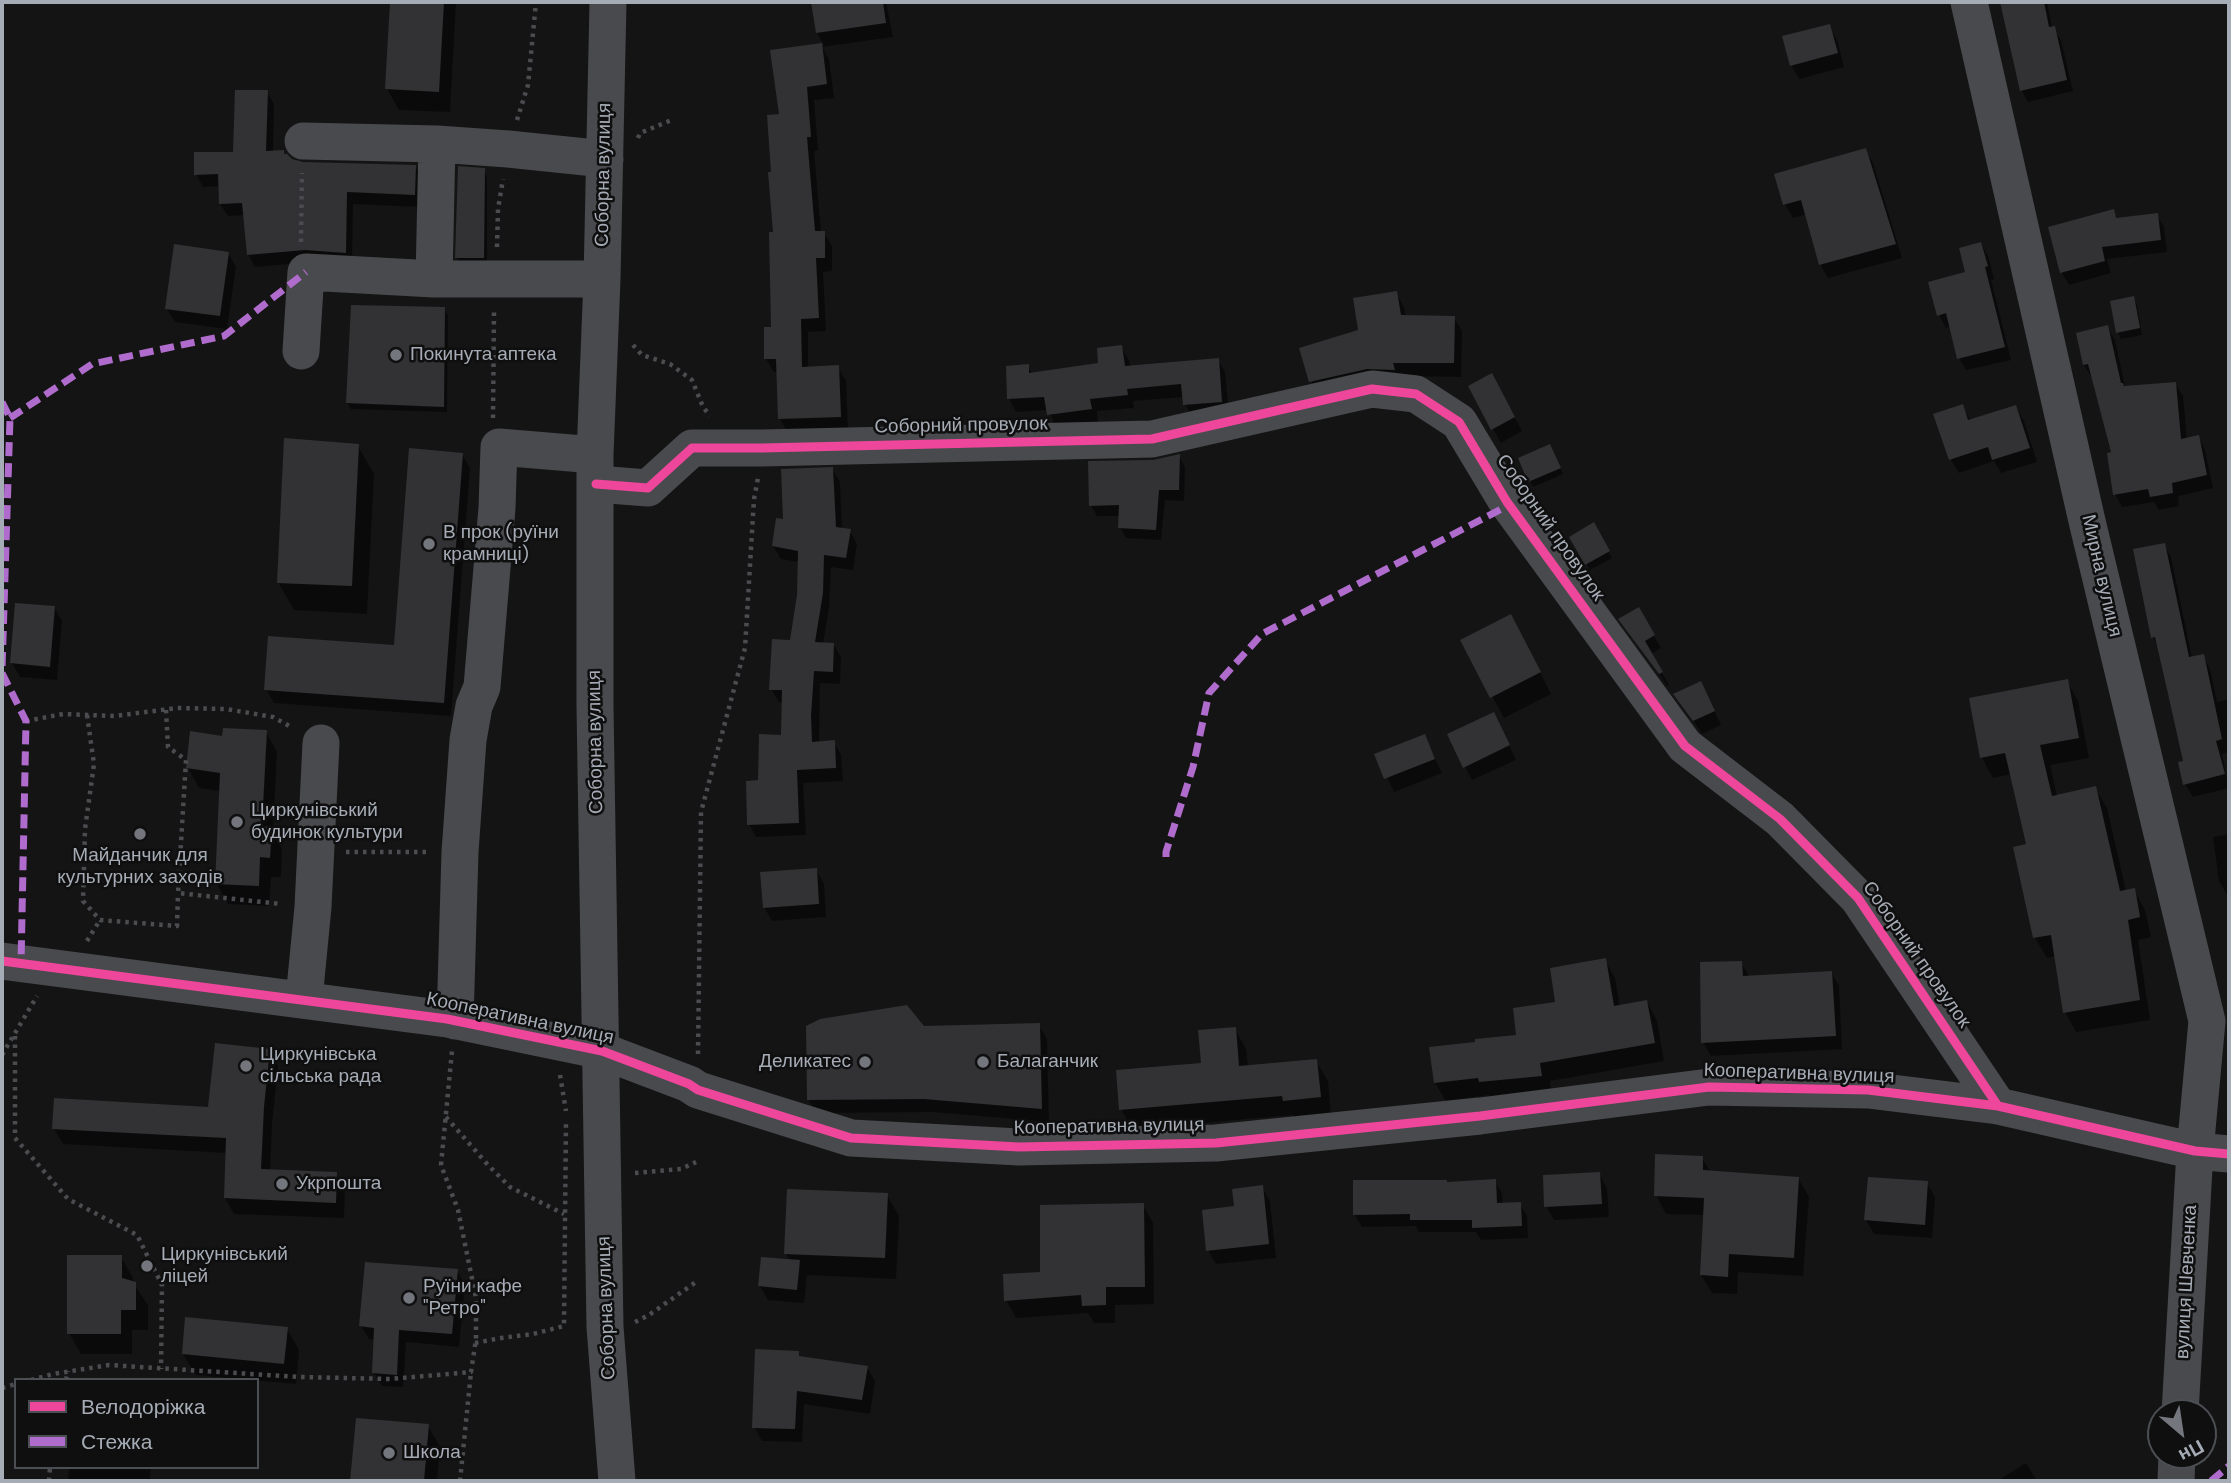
<!DOCTYPE html>
<html>
<head>
<meta charset="utf-8">
<style>
	body { margin:0 }
	#map { position:relative; width:2231px; height:1483px; overflow:hidden; background:#141415; font-family:"DM Sans",sans-serif }
	canvas { display:block }
	.frame { position:absolute; inset:0; border:4px solid #a6acb5; pointer-events:none }
	.legend { position:absolute; left:14px; top:1378px; width:245px; height:91px; box-sizing:border-box; background:#0f0f10; border:2px solid #4b4e52; margin:0; padding:9px 12px; list-style:none; font-size:21px; color:#a6acb5 }
	.legend li { display:flex; align-items:center; gap:14px; height:35px }
	.legend b { width:35px; border:2px solid #4b4e52 }
	.north { position:absolute; left:2147px; top:1399px; width:70px; height:70px; box-sizing:border-box; background:#0f0f10; border:2px solid #4b4e52; border-radius:50%; rotate:151deg; font-size:19px; font-weight:700; line-height:28px; text-align:center; color:#a6acb5 }
	.north::after { content:''; display:block; margin:auto; width:24px; height:32px; background:#73777d; clip-path:polygon(50% 0,100% 100%,50% 72%,0 100%) }
</style>
</head>
<body>
<div id="map">
<canvas width="2231" height="1483"></canvas>
<div class="frame"></div>
<ul class="legend">
<li><b style="height:9px;background:#ed469a"></b>Велодоріжка</li>
<li><b style="height:9px;background:#b06ccc"></b>Стежка</li>
</ul>
<div class="north">Пн</div>
</div>
<script>
const context = document.querySelector('canvas').getContext('2d');
context.lineJoin = 'round';
function fill(path, color) {
  context.fillStyle = color;
  context.fill(path, 'evenodd');
}
function toPath(rows) {
  const path = new Path2D();
  for (const r of rows) {
    path.moveTo(r[0], r[1]);
    for (let i = 2; i < r.length; i += 2) path.lineTo(r[i], r[i + 1]);
  }
  return path;
}
function stroke(path, color, width, dash) {
  context.strokeStyle = color;
  context.lineWidth = width;
  context.lineCap = dash ? 'butt' : 'round';
  context.setLineDash(dash || []);
  context.stroke(path);
}
function write(font, color, halo, rows, align = 'center') {
  context.font = font + ' "DM Sans",sans-serif';
  context.lineWidth = 5;
  context.setLineDash([]);
  context.textBaseline = 'middle';
  context.strokeStyle = halo;
  context.fillStyle = color;
  for (const [text, x, y, turn = 0] of rows) {
    context.save();
    context.translate(x, y);
    context.rotate((+turn || 0) * Math.PI / 180);
    context.textAlign = isNaN(turn) ? turn : align;
    if (halo) context.strokeText(text, 0, 0);
    context.fillText(text, 0, 0);
    context.restore();
  }
}
const shadow = toPath([
	[392,2,456,2,450,112,399,110,387,89],
	[813,2,886,2,893,37,822,47,829,59,834,98,814,100,818,150,814,151,821,233,824,233,832,246,832,271,823,272,826,331,808,332,808,368,838,367,846,381,848,430,788,433,780,419,778,372,774,372,766,359,773,329,775,233,772,174,781,116,772,52,824,45,817,33],
	[2002,2,2047,2,2052,28,2061,40,2073,91,2028,102,2022,91],
	[1829,26,1837,40,1844,67,1799,79,1791,65],
	[267,92,274,104,273,152,302,164,415,166,422,178,421,207,353,204,352,265,313,262,255,267,248,254,245,215,228,216,220,204,220,186,203,187,196,174,235,153],
	[1865,150,1873,163,1902,258,1828,278,1820,264,1807,214,1793,218,1785,204],
	[483,170,487,177,487,264,461,264,457,258],
	[2113,212,2117,220,2157,215,2164,227,2167,252,2107,259,2111,273,2069,285,2062,273],
	[1981,244,1988,256,1994,279,1991,280,2011,360,1966,370,1959,358,1951,326,1946,328,1939,315,1967,273],
	[228,253,236,267,227,329,175,322,167,309],
	[1396,293,1404,307,1406,317,1454,318,1462,331,1461,377,1400,376,1319,395,1311,381],
	[2133,298,2137,305,2142,335,2121,339,2118,333],
	[444,309,448,315,447,412,351,409,347,403],
	[2107,327,2115,340,2125,387,2175,383,2183,396,2187,440,2198,437,2205,450,2213,488,2178,496,2179,506,2159,510,2154,502,2122,507,2115,494,2113,454,2092,378,2084,365],
	[1121,347,1129,360,1130,367,1218,360,1225,372,1229,414,1192,417,1185,404,1184,397,1133,401,1134,408,1097,411,1098,422,1056,427,1048,410,1016,412,1009,399,1028,366,1032,374,1100,365],
	[1470,387,1499,389,1522,431,1501,443],
	[1962,406,1971,421,2016,407,2024,421,2037,462,2001,473,1994,461,1959,473,1951,460,1936,415],
	[358,446,374,474,367,614,294,610,278,582],
	[1553,452,1563,474,1533,487,1530,481],
	[462,454,470,468,451,716,274,703,266,689,396,647],
	[1179,456,1185,467,1184,501,1165,500,1161,540,1126,538,1120,527,1121,516,1097,516,1091,505,1153,462],
	[832,469,840,482,842,530,850,531,857,544,853,570,831,567,829,607,823,644,833,644,841,657,840,684,820,683,819,743,834,742,841,755,843,781,803,783,806,835,756,837,749,824,760,782,783,736,784,702,779,702,771,689,791,642,798,596,799,562,781,559,773,546,785,521],
	[1593,525,1612,558,1590,570,1571,537],
	[2164,545,2171,557,2192,658,2203,656,2210,669,2217,702,2229,699,2229,743,2227,743,2229,752,2222,754,2229,788,2193,797,2185,784,2185,762,2160,650,2153,637],
	[54,607,62,621,57,680,20,677,12,663],
	[1638,609,1661,648,1651,654,1669,685,1667,686,1628,631],
	[1522,637,1551,694,1504,718,1462,641],
	[2067,681,2078,701,2089,758,2050,765,2057,796,2095,788,2107,808,2126,891,2134,890,2145,910,2151,937,2138,940,2150,1020,2076,1032,2065,1012,2056,956,2047,958,2035,938,2015,849,2028,845,2012,774,1993,778,1982,758,1971,700],
	[1676,695,1708,697,1721,725,1702,734],
	[1501,728,1516,760,1472,780,1465,767],
	[266,732,277,752,273,832,282,849,281,877,271,877,269,906,228,904,217,884,221,791,199,788,188,768,224,738],
	[1424,736,1442,773,1394,792,1376,755],
	[2229,834,2229,895,2227,895,2219,881,2213,837],
	[816,870,824,884,826,917,772,921,764,907],
	[1605,960,1615,978,1620,1007,1647,1002,1657,1021,1664,1061,1550,1081,1551,1094,1491,1100,1489,1095,1446,1101,1435,1083,1518,1037,1557,1004],
	[1741,963,1750,977,1831,972,1839,986,1842,1049,1711,1056,1703,1042],
	[1039,1025,1047,1039,1049,1122,933,1112,816,1113,809,1100,808,1027,923,1028],
	[1235,1029,1246,1049,1248,1067,1316,1061,1328,1081,1331,1116,1296,1120,1293,1115,1132,1129,1121,1109,1203,1065],
	[269,1051,278,1066,272,1124,270,1171,336,1174,345,1189,344,1218,234,1214,225,1198,227,1153,63,1144,54,1129,210,1108],
	[1702,1158,1711,1173,1798,1178,1809,1197,1803,1276,1738,1272,1737,1294,1712,1293,1701,1275,1705,1215,1666,1214,1656,1195],
	[1599,1174,1607,1188,1609,1217,1554,1220,1546,1206],
	[1495,1181,1502,1193,1503,1205,1520,1204,1527,1216,1528,1238,1481,1240,1476,1232,1419,1232,1416,1226,1362,1227,1355,1215,1447,1183],
	[1927,1183,1935,1197,1932,1238,1874,1234,1866,1220],
	[1262,1187,1270,1201,1276,1258,1216,1264,1208,1250],
	[887,1195,899,1216,896,1279,807,1275,804,1303,768,1300,760,1286,790,1261,786,1254],
	[1143,1205,1153,1223,1154,1304,1115,1305,1115,1323,1094,1323,1088,1313,1016,1318,1006,1300],
	[121,1257,133,1278,133,1283,148,1305,148,1330,132,1330,132,1354,81,1354,69,1333],
	[457,1271,465,1284,459,1347,406,1342,403,1387,382,1386,374,1373,376,1340,369,1339,361,1326],
	[287,1329,299,1350,296,1384,196,1375,183,1354],
	[798,1353,801,1358,867,1367,875,1381,870,1414,804,1404,802,1442,762,1441,754,1427],
	[357,1419,428,1426,440,1447,437,1481,351,1481],
	[2026,1463,2037,1481,1997,1481],
	[69,1467,151,1467,150,1481,68,1481]
]);
const building = toPath([
	[390,2,444,2,439,92,385,89],
	[811,2,883,2,886,23,816,33],
	[2000,2,2044,2,2049,27,2055,26,2067,80,2020,91],
	[1830,24,1838,53,1790,66,1782,36],
	[822,43,827,84,807,87,811,137,807,137,815,231,825,231,825,258,816,258,819,318,801,319,802,367,839,365,841,417,778,419,776,359,764,359,764,327,771,327,769,232,773,232,768,172,771,172,767,115,779,114,770,50],
	[235,90,268,90,266,151,284,150,284,154,287,154,292,159,303,162,416,165,415,195,347,192,346,253,305,250,247,255,242,203,219,204,218,174,194,175,194,152,233,152],
	[1866,148,1896,244,1819,265,1801,200,1783,205,1774,174],
	[458,166,485,168,484,258,455,258],
	[2114,209,2116,218,2158,213,2161,240,2102,247,2105,261,2060,273,2048,227],
	[1981,242,1988,266,1985,267,2005,347,1957,359,1946,313,1937,316,1928,282,1965,272,1959,248],
	[174,244,229,252,220,316,165,309],
	[1397,291,1401,315,1455,316,1454,363,1393,363,1395,370,1367,369,1309,382,1299,348,1358,330,1353,298],
	[2134,296,2140,328,2116,333,2110,301],
	[351,305,445,307,444,407,346,403],
	[2108,325,2121,383,2123,383,2124,386,2176,382,2181,439,2199,435,2207,475,2172,483,2173,493,2150,497,2148,489,2113,495,2107,453,2111,452,2088,364,2083,365,2076,333],
	[1122,345,1125,366,1219,358,1222,402,1183,405,1181,384,1127,389,1128,395,1090,399,1092,409,1047,415,1044,397,1007,399,1006,366,1029,364,1029,373,1098,363,1097,348],
	[1492,373,1515,417,1491,430,1468,386],
	[1963,404,1968,420,2016,405,2030,448,1992,460,1988,447,1949,460,1933,414],
	[284,438,359,444,352,586,277,583],
	[1550,444,1561,468,1528,482,1518,458],
	[409,448,463,453,444,703,264,690,268,636,394,645],
	[1180,454,1179,490,1159,490,1156,530,1118,528,1119,505,1089,506,1088,461,1153,460],
	[833,467,836,527,851,529,846,558,824,555,823,593,815,642,834,643,833,672,814,671,811,716,812,742,835,740,836,768,797,770,799,823,747,825,746,781,758,780,759,734,781,735,782,690,769,690,772,639,790,640,797,595,798,551,772,546,776,518,783,519,781,469],
	[1594,522,1610,551,1585,565,1569,537],
	[2165,543,2189,657,2204,654,2222,739,2216,741,2225,774,2183,785,2178,762,2183,761,2169,698,2155,637,2151,638,2133,549],
	[15,603,55,606,50,667,10,663],
	[1639,607,1655,635,1645,641,1663,672,1659,674,1618,619],
	[1511,614,1541,672,1490,698,1460,640],
	[2068,679,2079,738,2040,745,2052,796,2096,786,2120,891,2135,888,2140,917,2128,920,2140,1000,2063,1013,2051,935,2033,938,2013,847,2026,844,2005,753,1980,758,1969,698],
	[1701,681,1715,711,1693,721,1673,694],
	[1494,712,1510,745,1463,768,1447,734],
	[223,728,267,730,262,826,272,827,270,858,260,857,259,886,215,884,220,773,186,768,190,731,222,736],
	[1425,734,1435,759,1384,779,1374,754],
	[817,868,819,904,763,908,760,872],
	[1606,958,1614,1006,1647,1000,1655,1043,1540,1063,1542,1076,1479,1082,1478,1078,1434,1083,1429,1047,1475,1042,1475,1039,1516,1035,1513,1008,1555,1002,1550,968],
	[1742,961,1743,976,1832,971,1836,1036,1701,1043,1700,962],
	[907,1005,924,1026,1040,1023,1042,1109,924,1099,807,1100,806,1026,820,1019],
	[1236,1027,1239,1066,1317,1059,1321,1097,1283,1101,1282,1096,1119,1110,1116,1070,1201,1063,1198,1030],
	[215,1043,270,1049,264,1107,261,1169,337,1172,336,1203,224,1198,226,1138,52,1129,54,1098,208,1107],
	[1655,1154,1703,1156,1703,1170,1799,1177,1794,1258,1729,1254,1728,1277,1700,1275,1704,1198,1654,1196],
	[1600,1172,1602,1204,1544,1207,1543,1175],
	[1868,1177,1928,1181,1925,1225,1864,1220],
	[1496,1179,1497,1203,1521,1202,1522,1226,1472,1228,1472,1220,1410,1220,1410,1214,1353,1215,1353,1180,1447,1180,1447,1182],
	[1263,1185,1269,1244,1206,1251,1202,1210,1234,1206,1232,1189],
	[787,1189,888,1193,885,1258,784,1254],
	[1144,1203,1145,1287,1106,1287,1106,1305,1082,1306,1081,1295,1004,1301,1003,1274,1040,1272,1040,1205],
	[67,1255,122,1255,122,1278,136,1282,136,1310,121,1310,121,1334,67,1334],
	[761,1257,800,1260,797,1290,758,1286],
	[365,1262,458,1269,452,1334,399,1330,397,1375,372,1373,374,1328,359,1326],
	[185,1317,288,1327,284,1364,182,1354],
	[755,1349,799,1351,799,1356,868,1366,862,1400,797,1391,795,1429,752,1428],
	[356,1418,429,1424,424,1481,350,1481]
]);
const path = toPath([
	[517,120,528,85,536,2],
	[638,138,640,133,674,119],
	[301,242,302,173],
	[497,247,498,209,503,179],
	[633,345,642,355,670,364,692,380,703,407,710,416],
	[493,418,494,312],
	[166,710,168,747,186,760,178,893,281,904],
	[87,715,94,764,85,829,83,901,100,920,177,926,178,893],
	[26,721,63,714,115,716,177,708,226,709,273,717,293,728],
	[346,852,428,852],
	[87,941,100,920],
	[15,1036,15,1138,68,1199,137,1235,162,1285,161,1369],
	[698,1054,701,812,745,648,754,499,758,478],
	[2,1055,37,996],
	[560,1075,566,1111],
	[446,1117,488,1165,510,1187,564,1214],
	[635,1173,681,1169,696,1162],
	[635,1322,649,1315,696,1282],
	[475,1343,501,1338,533,1334,564,1326,566,1120],
	[31,1380,53,1374,109,1365,299,1377,390,1379,471,1372,476,1339,476,1298,458,1210,441,1165,452,1051],
	[66,1380,68,1371],
	[2,1388,16,1384],
	[49,1481,50,1467],
	[460,1481,471,1372]
]);
const minor = toPath([
	[608,2,602,279,595,455,595,706,605,1327,617,1481],
	[1969,2,2087,521,2207,1021,2195,1151,2180,1413],
	[303,141,437,144,508,149,605,159],
	[437,144,434,279,602,279],
	[301,351,306,272,434,279],
	[596,484,648,488,692,448,762,448,1152,439,1372,389,1416,394,1459,422,1507,502,1685,746,1780,819,1858,898,1998,1106],
	[2,961,447,1019,602,1051,689,1084,698,1090,851,1138,1019,1147,1216,1143,1480,1116,1709,1087,1868,1090,1998,1106,2195,1151,2229,1154],
	[304,999,313,907,321,743],
	[455,1021,460,852,468,740,474,706,482,687,497,508,499,447,595,455],
	[2176,1481,2177,1455]
]);
const quiet = toPath([
	[2,402,10,418,2,670],
	[10,418,92,364,224,336,306,272],
	[2,673,26,721,21,964],
	[1166,857,1166,852,1193,767,1209,693,1262,634,1509,505],
	[2211,1481,2229,1466]
]);
const cycleway = toPath([
	[596,484,648,488,692,448,762,448,1152,439,1372,389,1416,394,1459,422,1507,502,1685,746,1780,819,1858,898,1998,1106],
	[2,961,447,1019,602,1051,689,1084,698,1090,851,1138,1019,1147,1216,1143,1480,1116,1709,1087,1868,1090,1998,1106,2195,1151,2229,1154]
]);
const markers = [
	[396,355,7,"#73777d"],
	[429,544,7,"#73777d"],
	[237,822,7,"#73777d"],
	[140,834,7,"#73777d"],
	[865,1062,7,"#73777d"],
	[983,1062,7,"#73777d"],
	[246,1066,7,"#73777d"],
	[282,1184,7,"#73777d"],
	[147,1266,7,"#73777d"],
	[409,1298,7,"#73777d"],
	[389,1453,7,"#73777d"]
];
const streetNames = [
	["Соборна вулиця",604,175,-89],
	["Соборний провулок",961,426,-1],
	["Соборний провулок",1550,528,55],
	["Мирна вулиця",2101,576,77],
	["Соборна вулиця",596,742,-91],
	["Соборний провулок",1916,955,55],
	["Кооперативна вулиця",520,1019,12],
	["Кооперативна вулиця",1799,1074,2],
	["Кооперативна вулиця",1109,1127,-1],
	["вулиця Шевченка",2187,1282,-87],
	["Соборна вулиця",607,1308,-92]
];
const poiNames = [
	["Покинута аптека",410,355],
	["В прок (руїни",443,533],
	["крамниці)",443,555],
	["Циркунівський",251,811],
	["будинок культури",251,833],
	["Майданчик для",140,856,"center"],
	["культурних заходів",140,878,"center"],
	["Циркунівська",260,1055],
	["сільська рада",260,1077],
	["Деликатес",851,1062,"right"],
	["Балаганчик",997,1062],
	["Укрпошта",296,1184],
	["Циркунівський",161,1255],
	["ліцей",161,1277],
	["Руїни кафе",423,1287],
	["\"Ретро\"",423,1309],
	["Школа",403,1453]
];
fill(shadow, '#0007');
fill(building, '#323234');
stroke(path, '#4a4c4f', 4.5, [3.5, 5]);
stroke(minor, '#494a4d', 37);
stroke(quiet, '#b06ccc', 7, [14, 7]);
stroke(cycleway, '#ed469a', 9);
for (const [x, y, r, color] of markers) {
  const dot = new Path2D();
  dot.arc(x, y, r, 0, 2 * Math.PI);
  context.fillStyle = color;
  context.fill(dot);
  stroke(dot, '#0f0f10', 2.5);
}
write('19px', '#a6acb5', '#0f0f10', streetNames);
write('19px', '#a6acb5', '#0f0f10', poiNames, 'left');
</script>
</body>
</html>
